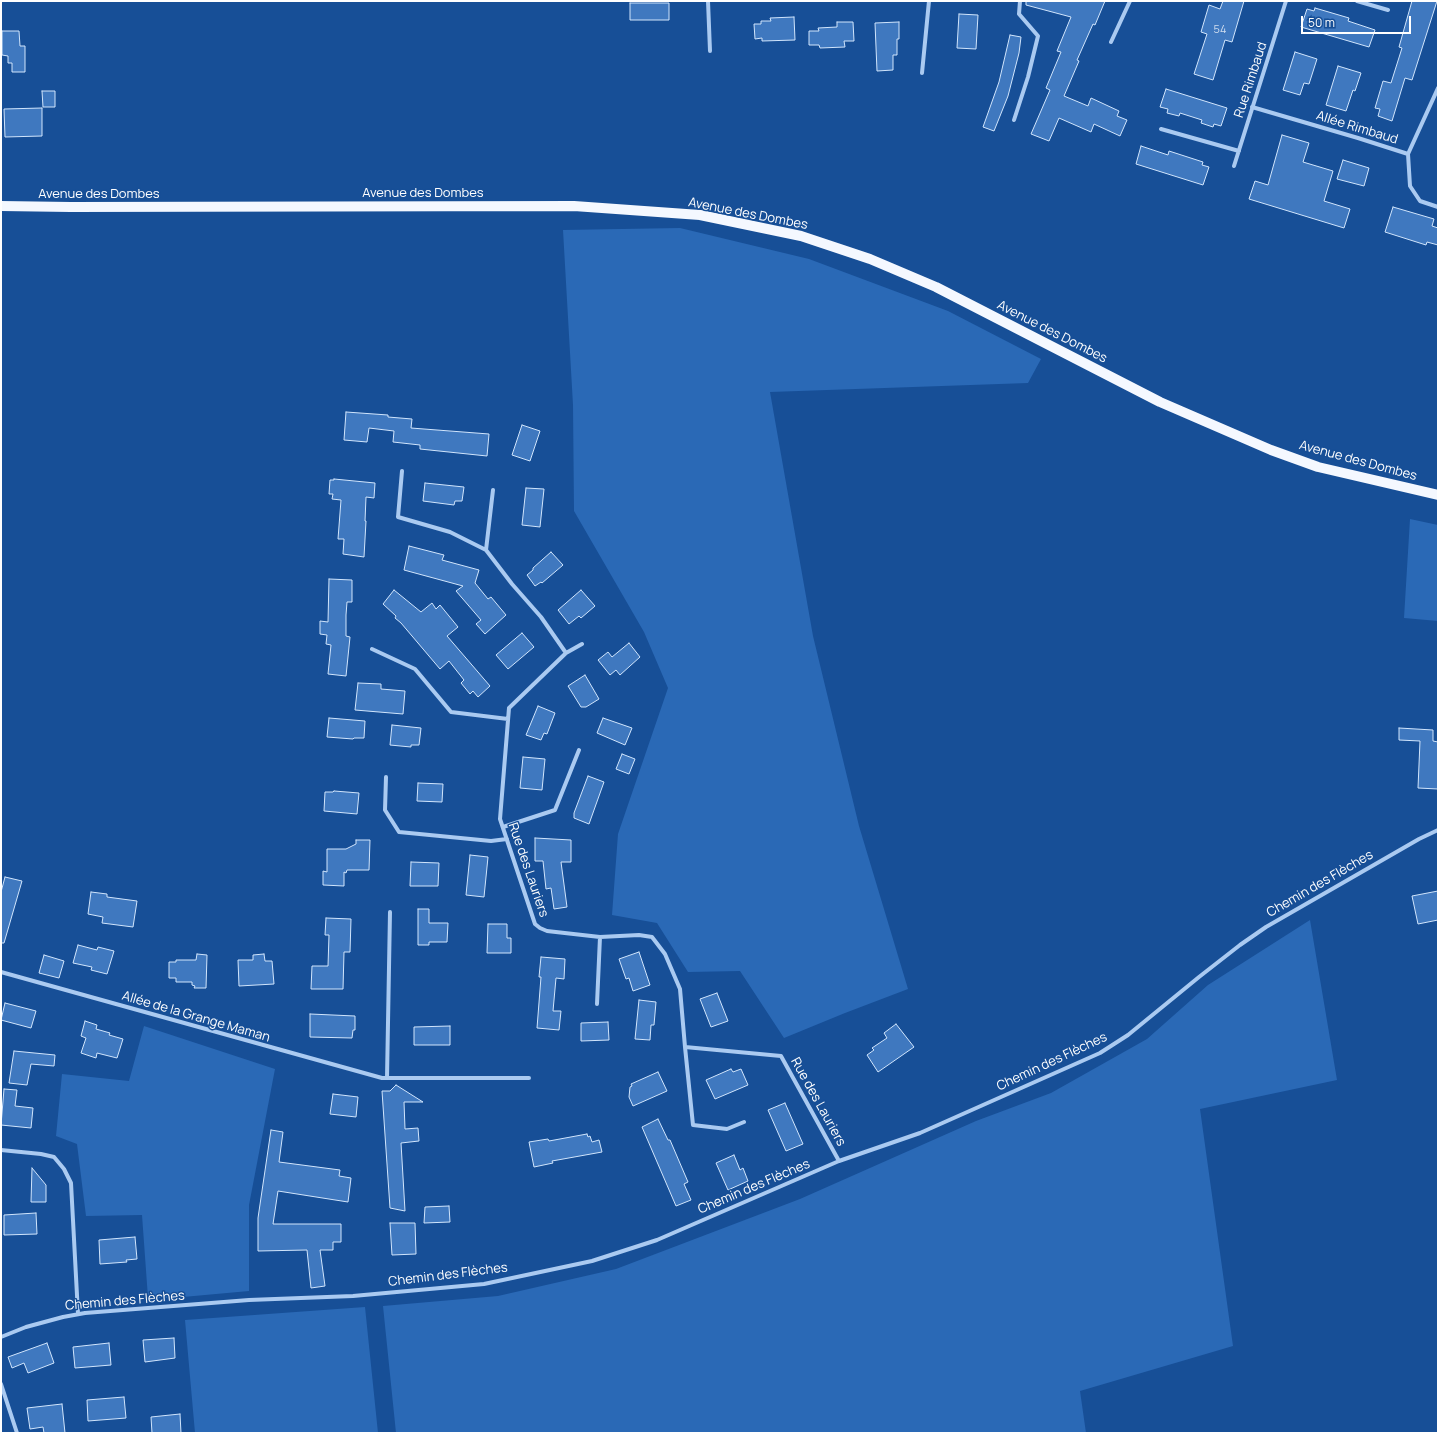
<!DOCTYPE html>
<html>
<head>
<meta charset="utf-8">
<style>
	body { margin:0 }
	#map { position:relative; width:1439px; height:1434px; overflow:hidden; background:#174f97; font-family:Manrope,sans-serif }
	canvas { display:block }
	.frame { position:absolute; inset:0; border:2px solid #fff; pointer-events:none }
	.scale { position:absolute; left:1301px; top:16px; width:110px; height:18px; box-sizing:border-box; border:2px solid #fff; border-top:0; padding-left:5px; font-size:12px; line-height:14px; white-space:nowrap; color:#fff; -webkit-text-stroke:3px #174f97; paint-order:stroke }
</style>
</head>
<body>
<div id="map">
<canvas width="1439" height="1434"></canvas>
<div class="frame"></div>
<div class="scale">50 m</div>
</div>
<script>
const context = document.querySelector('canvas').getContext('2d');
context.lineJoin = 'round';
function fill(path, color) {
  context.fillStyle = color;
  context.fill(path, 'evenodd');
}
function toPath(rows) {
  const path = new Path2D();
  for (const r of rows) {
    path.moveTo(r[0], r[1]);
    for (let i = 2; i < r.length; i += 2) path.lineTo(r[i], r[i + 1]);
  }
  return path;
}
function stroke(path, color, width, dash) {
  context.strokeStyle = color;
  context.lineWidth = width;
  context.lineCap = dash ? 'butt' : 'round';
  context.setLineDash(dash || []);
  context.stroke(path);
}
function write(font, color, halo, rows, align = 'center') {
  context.font = font + ' Manrope,sans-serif';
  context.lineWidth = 3;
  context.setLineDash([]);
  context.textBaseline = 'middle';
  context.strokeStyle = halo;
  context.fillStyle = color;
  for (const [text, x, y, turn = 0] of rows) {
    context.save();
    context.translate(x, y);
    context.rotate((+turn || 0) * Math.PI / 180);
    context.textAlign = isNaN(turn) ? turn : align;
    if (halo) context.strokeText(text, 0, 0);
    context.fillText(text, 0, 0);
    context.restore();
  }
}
const green = toPath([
	[680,228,809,259,948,311,1041,359,1028,383,770,392,813,636,859,826,908,989,845,1013,784,1038,740,971,688,972,657,923,612,915,618,834,668,688,644,632,574,511,573,405,563,230],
	[1410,519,1438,525,1438,621,1404,618],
	[1310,920,1337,1080,1200,1109,1233,1346,1080,1391,1086,1433,396,1433,383,1306,498,1296,616,1269,800,1199,976,1121,1051,1093,1147,1039,1208,985],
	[144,1026,275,1069,249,1205,249,1291,172,1298,148,1298,142,1215,86,1216,77,1144,56,1136,62,1074,129,1081],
	[365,1307,378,1433,195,1433,185,1320]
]);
const building = toPath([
	[1026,1,1105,1,1095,25,1093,24,1077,60,1079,61,1064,96,1088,106,1091,98,1119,111,1117,116,1127,120,1120,136,1094,124,1091,132,1059,118,1049,141,1031,134,1050,90,1046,88,1061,52,1057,51,1071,17,1026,5,1026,1],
	[1223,1,1244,1,1232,42,1225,40,1213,80,1194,74,1207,34,1201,32,1209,5,1220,9,1223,1],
	[1412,1,1437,1,1412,80,1405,78,1392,121,1378,116,1380,109,1375,108,1383,81,1391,83,1402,48,1399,47,1412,1],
	[630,3,669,3,669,20,630,20,630,3],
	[1315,8,1349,18,1348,21,1375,30,1369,47,1301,27,1307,9,1314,11,1315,8],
	[959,14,978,15,976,49,957,48,959,14],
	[794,17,795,40,762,41,762,38,755,39,754,24,761,24,761,21,771,21,770,18,794,17],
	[837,22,853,22,854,41,844,41,845,47,820,48,819,45,809,45,809,31,819,31,818,28,837,27,837,22],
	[899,22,899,39,897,39,897,55,893,55,893,70,877,71,875,23,899,22],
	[2,31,19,31,20,46,25,46,25,72,12,72,12,63,8,63,8,56,2,55,2,31],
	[1010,35,1021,37,1019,53,1008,96,994,131,983,127,999,82,1010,35],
	[1295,52,1317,59,1309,84,1304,83,1300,95,1283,90,1295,52],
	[1338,66,1361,73,1355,91,1353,90,1346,111,1326,105,1338,66],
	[1166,89,1227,108,1221,126,1214,124,1213,127,1201,123,1202,120,1180,113,1179,116,1167,113,1168,109,1160,107,1166,89],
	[42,91,55,91,55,107,43,107,42,91],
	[42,108,42,136,5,137,4,109,42,108],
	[1282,135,1309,143,1303,162,1333,171,1324,201,1350,209,1344,228,1249,199,1255,181,1268,185,1282,135],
	[1141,146,1168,155,1169,151,1203,162,1202,165,1209,167,1203,185,1136,164,1141,146],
	[1343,160,1369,168,1364,186,1337,179,1343,160],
	[1393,207,1434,219,1432,226,1438,228,1438,245,1427,242,1426,245,1385,232,1393,207],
	[346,412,388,415,388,417,412,419,411,428,489,434,487,456,420,449,420,445,393,442,394,431,369,428,367,442,344,440,346,412],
	[522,425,540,431,530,461,512,455,522,425],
	[334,479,375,483,374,498,366,497,365,521,366,521,364,557,343,554,344,539,338,539,341,500,332,499,333,494,329,494,330,480,334,480,334,479],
	[425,483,464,487,462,501,455,501,454,505,423,501,425,483],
	[526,488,544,489,540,527,522,525,526,488],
	[409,546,444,555,442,560,479,570,475,583,488,599,491,597,506,615,485,634,476,624,481,620,456,591,463,586,404,570,409,546],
	[551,552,563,565,542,583,541,582,535,586,527,575,533,570,533,568,551,552],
	[329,579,352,580,352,602,347,602,346,615,346,636,350,637,346,676,328,674,331,645,326,644,327,635,320,634,320,621,328,622,329,579],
	[394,590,421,612,432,603,436,609,440,605,458,627,447,636,490,686,478,697,473,691,470,694,461,683,464,680,449,661,440,669,401,623,395,618,396,616,383,604,394,590],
	[581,590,595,606,581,618,579,616,569,624,558,610,581,590],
	[522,633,534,647,508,669,496,655,522,633],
	[629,643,640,657,620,675,616,670,610,675,598,660,608,652,612,657,629,643],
	[585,675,599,699,586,707,581,707,568,686,585,675],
	[358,683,381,684,381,689,405,691,403,714,355,710,358,683],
	[538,706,555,713,547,734,544,733,541,740,526,735,538,706],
	[329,718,365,721,364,738,354,738,353,739,327,737,329,718],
	[603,718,632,728,625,745,597,733,603,718],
	[392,725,421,728,419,745,411,745,411,747,390,745,392,725],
	[1399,728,1433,730,1433,741,1438,742,1438,789,1418,788,1420,741,1399,740,1399,728],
	[622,754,635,759,629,774,616,769,622,754],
	[523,757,545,759,542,790,520,788,523,757],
	[588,776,604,782,589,824,574,818,574,813,588,776],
	[418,783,443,784,442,802,417,801,418,783],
	[334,791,359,793,357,814,324,811,325,792,333,792,334,791],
	[535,838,571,840,571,862,561,862,567,907,554,909,551,888,546,889,543,861,535,861,535,838],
	[356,840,370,840,369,870,347,870,346,873,344,872,344,886,323,885,323,871,327,872,327,849,346,849,356,844,356,840],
	[470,855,488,857,484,897,466,895,470,855],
	[411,862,439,863,438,886,410,886,411,862],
	[5,877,22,881,4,943,1,943,1,892,5,877],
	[1438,891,1438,920,1418,924,1412,896,1438,891],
	[91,892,107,894,107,897,137,901,133,927,102,923,103,917,88,914,91,892],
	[418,909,429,909,429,923,448,923,447,942,429,942,429,945,418,945,418,909],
	[326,918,351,919,350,952,344,952,343,989,311,989,312,966,328,966,329,935,325,935,326,918],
	[488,924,507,924,507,938,511,938,511,953,487,953,488,924],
	[78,945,97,950,98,947,114,951,107,974,91,970,92,967,73,963,78,945],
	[639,952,650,985,633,991,629,978,626,979,619,959,639,952],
	[197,954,207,955,206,988,194,988,195,986,192,985,192,982,176,982,176,978,169,978,169,962,176,962,176,960,196,960,197,954],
	[264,954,265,961,272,961,274,984,239,986,238,960,253,960,253,955,264,954],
	[44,955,64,961,59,978,39,973,44,955],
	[541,957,565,959,564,979,556,978,553,1011,561,1011,559,1030,537,1028,541,977,539,977,541,957],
	[717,993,728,1021,711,1027,700,999,717,993],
	[639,1000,656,1002,654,1025,651,1025,650,1040,635,1039,639,1000],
	[5,1003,36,1011,31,1028,1,1020,5,1003],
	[310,1014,355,1016,355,1030,353,1030,352,1038,310,1037,310,1014],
	[85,1021,97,1025,96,1029,110,1033,109,1035,123,1039,117,1058,97,1053,96,1058,81,1053,86,1038,81,1036,85,1021],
	[608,1022,609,1040,581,1041,581,1023,608,1022],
	[896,1024,914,1047,878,1072,867,1055,874,1050,872,1048,887,1038,884,1033,896,1024],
	[450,1026,450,1045,414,1045,414,1027,450,1026],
	[14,1051,55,1055,54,1066,31,1064,27,1085,9,1083,14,1051],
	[731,1069,733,1072,741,1069,748,1085,715,1099,706,1080,731,1069],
	[658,1072,667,1091,633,1106,629,1097,630,1087,632,1086,631,1084,658,1072],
	[396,1085,423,1102,404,1102,405,1129,418,1128,419,1141,401,1143,405,1211,390,1208,382,1091,390,1091,396,1085],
	[4,1089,17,1090,15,1106,33,1108,31,1128,1,1125,4,1089],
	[333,1094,358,1097,356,1117,330,1114,333,1094],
	[785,1103,803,1144,786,1151,768,1110,785,1103],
	[658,1119,668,1140,670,1140,688,1182,684,1184,691,1200,676,1206,642,1127,658,1119],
	[271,1130,283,1132,279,1162,340,1170,339,1176,351,1178,348,1202,278,1191,273,1224,341,1224,341,1242,333,1242,333,1250,320,1250,325,1286,311,1288,307,1250,258,1251,258,1218,271,1130],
	[587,1134,588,1137,590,1136,592,1142,599,1140,602,1152,552,1161,553,1163,534,1167,529,1142,548,1139,549,1141,587,1134],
	[734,1155,740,1170,743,1168,748,1181,728,1190,716,1163,734,1155],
	[32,1168,46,1185,46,1202,31,1202,32,1168],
	[449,1206,450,1222,424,1223,425,1207,449,1206],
	[36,1213,37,1234,4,1235,4,1215,36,1213],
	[390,1223,415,1223,416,1254,392,1255,390,1223],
	[135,1237,137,1259,126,1260,127,1262,100,1264,99,1240,135,1237],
	[174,1338,175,1358,145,1362,143,1340,174,1338],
	[47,1343,54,1363,28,1373,24,1363,12,1368,8,1357,47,1343],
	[109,1343,111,1365,75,1368,73,1347,109,1343],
	[124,1397,126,1418,88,1421,87,1400,124,1397],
	[62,1404,65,1433,44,1433,43,1427,30,1429,27,1408,62,1404],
	[180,1414,181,1433,152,1433,151,1417,180,1414]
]);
const minor = toPath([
	[708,1,710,51],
	[1357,1,1388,10],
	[1111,42,1130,1],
	[922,73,929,1],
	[1252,107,1358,138,1408,154,1438,88],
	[1014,120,1028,77,1038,36,1019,14,1020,1],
	[1161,129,1239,151],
	[1408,154,1410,186,1420,201,1438,207],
	[1234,166,1286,1],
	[402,471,398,517,450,532,486,550,512,584,541,617,566,653],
	[486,550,493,490],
	[582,644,566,653,509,708,500,819,535,924,540,928,547,931,600,937,639,935,652,937,665,954,680,989,685,1047,781,1056,839,1161],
	[372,649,415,669,451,712,508,719],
	[386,777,385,810,399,832,491,841,507,839],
	[503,827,555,810,579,750],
	[1,972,382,1078,529,1078],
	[597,1004,600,937],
	[685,1047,693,1125,727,1129,744,1122],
	[387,1078,390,912],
	[1,1150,41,1154,54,1157,64,1169,71,1183,78,1314],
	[1,1337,26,1327,63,1317,85,1313,249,1300,353,1296,484,1284,592,1261,657,1240,839,1161,920,1133,1100,1053,1128,1035,1199,977,1240,945,1266,927,1419,839,1438,830],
	[1,1384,17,1433]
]);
const primary = toPath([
	[1,206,71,207,574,206,700,215,801,236,870,259,936,287,1160,402,1271,450,1318,467,1438,495]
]);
const numberNames = [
	["54",1220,30]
];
const streetNames = [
	["Rue Rimbaud",1251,80,-72],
	["Allée Rimbaud",1357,128,17],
	["Avenue des Dombes",423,193],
	["Avenue des Dombes",99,194],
	["Avenue des Dombes",748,214,11],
	["Avenue des Dombes",1052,332,27],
	["Avenue des Dombes",1358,461,15],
	["Rue des Lauriers",528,870,71],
	["Chemin des Flèches",1320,884,-30],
	["Allée de la Grange Maman",196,1017,16],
	["Chemin des Flèches",1052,1062,-25],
	["Rue des Lauriers",818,1102,61],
	["Chemin des Flèches",754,1187,-23],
	["Chemin des Flèches",448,1275,-7],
	["Chemin des Flèches",125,1301,-5]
];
fill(green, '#2a69b6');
fill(building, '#3f78bf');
stroke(building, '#d1e5fc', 1);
stroke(minor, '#aacaf1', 4);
stroke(primary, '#f4f8ff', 10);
write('11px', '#cfddef', null, numberNames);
write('13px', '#fff', '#174f97', streetNames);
</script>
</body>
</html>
